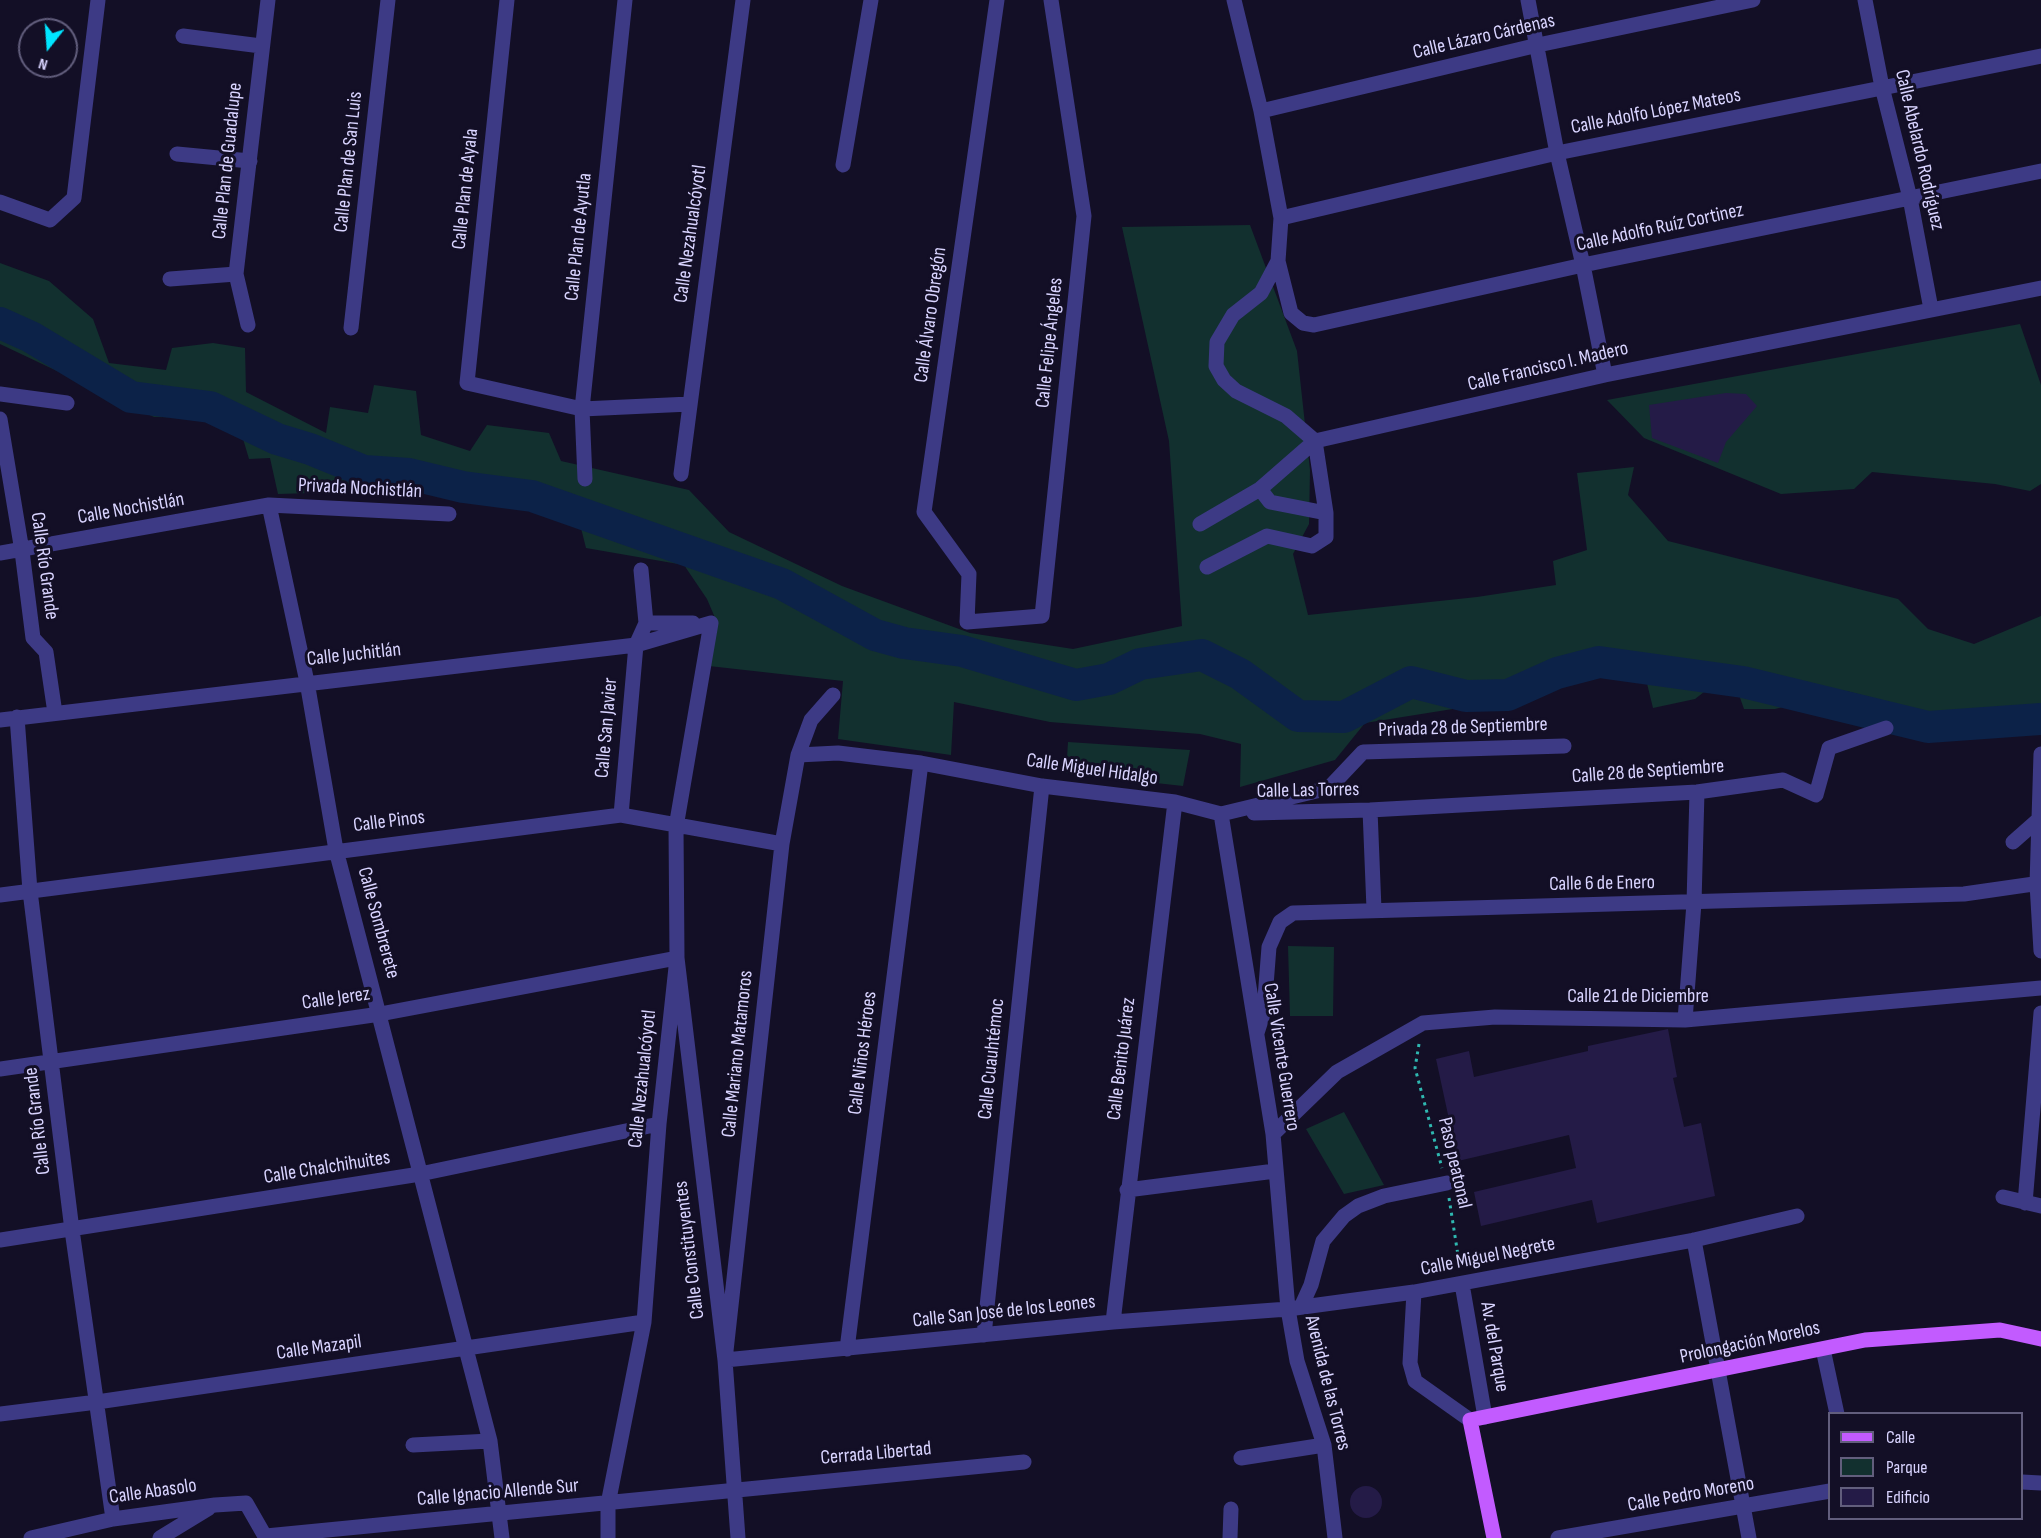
<!DOCTYPE html>
<html>
<head>
<meta charset="utf-8">
<style>
	body { margin:0 }
	#map { position:relative; width:2041px; height:1538px; overflow:hidden; background:#130f26; font-family:"Sofia Sans Condensed",sans-serif }
	canvas { display:block }
	.legend { position:absolute; left:1828px; top:1412px; width:195px; height:108px; box-sizing:border-box; background:#130f26; border:2px solid #625e7d; margin:0; padding:8px 10px; list-style:none; font-size:18px; color:#d9d4ff }
	.legend li { display:flex; align-items:center; gap:12px; height:30px }
	.legend b { width:30px; border:2px solid #625e7d }
	.north { position:absolute; left:18px; top:18px; width:60px; height:60px; box-sizing:border-box; background:#130f26; border:2px solid #625e7d; border-radius:50%; rotate:197deg; font-size:16px; font-weight:700; line-height:24px; text-align:center; color:#d9d4ff }
	.north::after { content:''; display:block; margin:auto; width:21px; height:27px; background:#00e5ff; clip-path:polygon(50% 0,100% 100%,50% 72%,0 100%) }
</style>
</head>
<body>
<div id="map">
<canvas width="2041" height="1538"></canvas>
<ul class="legend">
<li><b style="height:8px;background:#c25bff"></b>Calle</li>
<li><b style="height:16px;background:#12302f"></b>Parque</li>
<li><b style="height:16px;background:#241b47"></b>Edificio</li>
</ul>
<div class="north">N</div>
</div>
<script>
const context = document.querySelector('canvas').getContext('2d');
context.lineJoin = 'round';
function fill(path, color) {
  context.fillStyle = color;
  context.fill(path, 'evenodd');
}
function toPath(rows) {
  const path = new Path2D();
  for (const r of rows) {
    if (r.length === 3) {
      path.moveTo(r[0] + r[2], r[1]);
      path.arc(r[0], r[1], r[2], 0, 2 * Math.PI);
      continue;
    }
    path.moveTo(r[0], r[1]);
    for (let i = 2; i < r.length; i += 2) path.lineTo(r[i], r[i + 1]);
  }
  return path;
}
function stroke(path, color, width, dash) {
  context.strokeStyle = color;
  context.lineWidth = width;
  context.lineCap = dash ? 'butt' : 'round';
  context.setLineDash(dash || []);
  context.stroke(path);
}
function write(font, color, halo, rows, align = 'center') {
  context.font = font + ' "Sofia Sans Condensed",sans-serif';
  context.lineWidth = 6;
  context.setLineDash([]);
  context.textBaseline = 'middle';
  context.strokeStyle = halo;
  context.fillStyle = color;
  for (const [text, x, y, turn = 0] of rows) {
    context.save();
    context.translate(x, y);
    context.rotate((+turn || 0) * Math.PI / 180);
    context.textAlign = isNaN(turn) ? turn : align;
    if (halo) context.strokeText(text, 0, 0);
    context.fillText(text, 0, 0);
    context.restore();
  }
}
const green = toPath([
	[1250,225,1297,351,1310,470,1309,524,1293,554,1308,615,1477,597,1556,585,1553,561,1587,550,1577,473,1634,467,1628,495,1668,541,1898,599,1928,629,1974,644,2041,616,2041,707,1950,718,1846,691,1775,709,1744,709,1738,692,1713,685,1695,699,1653,708,1642,663,1599,669,1509,700,1365,723,1335,760,1240,787,1241,744,1200,734,1050,722,954,702,951,755,838,739,843,681,709,666,716,620,707,599,684,565,586,548,580,524,506,505,412,490,278,494,270,458,249,459,241,432,214,418,154,417,0,344,0,263,49,281,93,319,109,363,166,370,172,348,213,343,245,348,246,392,326,433,330,407,368,413,374,385,416,391,421,435,470,451,487,425,549,433,561,461,689,490,729,532,842,586,970,633,1073,649,1182,626,1169,441,1122,227],
	[2020,324,2041,385,2041,484,2030,491,1995,484,1872,472,1854,489,1781,494,1644,438,1607,400],
	[1068,742,1190,750,1183,786,1066,773],
	[1288,946,1334,947,1333,1016,1290,1016],
	[1344,1112,1384,1185,1344,1194,1306,1129]
]);
const river = toPath([
	[0,323,31,337,131,397,210,407,277,439,310,449,364,471,409,474,463,487,532,496,782,584,875,635,904,643,962,651,1076,685,1109,679,1140,664,1202,655,1240,674,1298,716,1344,717,1411,682,1466,696,1508,695,1557,673,1599,662,1743,682,1928,727,2041,719]
]);
const building = toPath([
	[1726,393,1746,394,1757,406,1726,442,1718,463,1652,438,1649,405],
	[1668,1029,1677,1077,1673,1078,1684,1127,1701,1123,1715,1196,1597,1223,1592,1200,1481,1226,1474,1192,1576,1168,1569,1135,1458,1161,1436,1059,1469,1051,1474,1077,1588,1051,1588,1046],
	[1366,1502,16]
]);
const path = toPath([
	[1419,1044,1415,1068,1442,1168],
	[1449,1198,1460,1268]
]);
const minor = toPath([
	[507,0,467,383,582,409,690,404],
	[997,0,924,512,969,574,967,622,1042,616,1084,216,1051,0],
	[1234,0,1261,111,1281,218,1278,261,1291,313,1303,323,1314,325,1583,265,2041,171],
	[1528,0,1557,153,1583,265,1605,375],
	[1865,0,1882,87,1910,198,1931,309],
	[183,36,261,46],
	[1261,111,1538,45,1753,0],
	[177,154,250,161],
	[843,165,871,0],
	[0,202,50,220,74,198,98,0],
	[1281,218,1557,153,2041,56],
	[1278,261,1261,293,1233,315,1217,342,1216,366,1224,380,1236,391,1286,416,1315,441],
	[170,279,236,274],
	[248,325,236,274,268,0],
	[351,328,388,0],
	[0,394,67,403],
	[0,419,22,551,33,638,46,652,55,713],
	[681,474,743,0],
	[585,479,582,409,625,0],
	[1260,489,1270,502,1326,513],
	[269,505,307,682,336,850,490,1441,502,1538],
	[1200,524,1260,489,1315,441,1605,375,2041,288],
	[0,553,269,505,449,514],
	[1207,567,1267,536,1312,546,1326,537,1326,513,1315,441],
	[646,623,693,623],
	[833,695,811,720,798,755,782,844,725,1360,1113,1322,1288,1309,1414,1292,1694,1240,1797,1216],
	[17,717,30,891,72,1230,113,1519],
	[0,720,636,645,711,623],
	[2041,754,2037,884,2041,951],
	[798,755,838,753,921,763,1042,786,1175,802,1221,814,1329,788,1363,752,1564,746],
	[1370,810,1374,909],
	[1254,813,1370,810,1697,792,1783,780,1816,795,1829,748,1886,728],
	[1221,814,1273,1134,1288,1309,1297,1361,1324,1445,1335,1538],
	[621,815,636,645,646,623,641,570],
	[2013,842,2039,819],
	[0,895,621,815,782,844],
	[1685,1020,1694,903,1697,792],
	[1257,1033,1264,1011,1269,947,1280,922,1293,913,1964,894,2041,883],
	[0,1069,380,1014,677,958,725,1360,738,1538],
	[1273,1134,1337,1072,1423,1023,1495,1017,1685,1020,2041,988],
	[1127,1190,1275,1171],
	[2003,1197,2041,1206],
	[2025,1203,2041,1013],
	[0,1240,420,1174,659,1124],
	[1694,1240,1749,1538],
	[1462,1284,1485,1417],
	[1414,1292,1410,1363,1415,1381,1470,1420],
	[1301,1307,1311,1285,1323,1241,1344,1216,1358,1206,1384,1196,1447,1183],
	[1113,1322,1175,802],
	[984,1335,1042,786],
	[847,1349,921,763],
	[1823,1349,1837,1414],
	[0,1414,97,1402,644,1322],
	[413,1445,490,1441],
	[1241,1458,1324,1445],
	[2022,1482,2041,1483],
	[266,1536,1024,1462],
	[31,1538,113,1519,215,1505,246,1503,266,1538],
	[160,1538,209,1508],
	[608,1538,608,1504,644,1322,659,1124,677,958,676,827,711,623],
	[1230,1538,1231,1509],
	[1558,1538,1830,1491]
]);
const major = toPath([
	[1494,1538,1470,1420,1865,1340,2000,1330,2041,1339]
]);
const streetNames = [
	["Calle Lázaro Cárdenas",1484,37,-13],
	["Calle Adolfo López Mateos",1656,112,-11],
	["Calle Abelardo Rodríguez",1919,150,77],
	["Calle Plan de Guadalupe",228,161,-84],
	["Calle Plan de San Luis",349,162,-84],
	["Calle Plan de Ayala",466,189,-84],
	["Calle Adolfo Ruíz Cortinez",1660,228,-12],
	["Calle Nezahualcóyotl",691,234,-82],
	["Calle Plan de Ayutla",579,237,-84],
	["Calle Álvaro Obregón",931,315,-82],
	["Calle Felipe Ángeles",1050,343,-84],
	["Calle Francisco I. Madero",1548,367,-13],
	["Privada Nochistlán",360,489,3],
	["Calle Nochistlán",131,509,-10],
	["Calle Río Grande",44,566,82],
	["Calle Juchitlán",354,655,-6],
	["Calle San Javier",607,728,-85],
	["Privada 28 de Septiembre",1463,728,-2],
	["Calle Miguel Hidalgo",1092,770,8],
	["Calle 28 de Septiembre",1648,772,-4],
	["Calle Las Torres",1308,791,-1],
	["Calle Pinos",389,822,-7],
	["Calle 6 de Enero",1602,884,-1],
	["Calle Sombrerete",378,923,75],
	["Calle 21 de Diciembre",1638,997],
	["Calle Jerez",336,999,-8],
	["Calle Niños Héroes",863,1053,-83],
	["Calle Mariano Matamoros",738,1054,-84],
	["Calle Vicente Guerrero",1281,1057,81],
	["Calle Cuauhtémoc",992,1059,-84],
	["Calle Benito Juárez",1122,1059,-83],
	["Calle Nezahualcóyotl",643,1079,-84],
	["Calle Río Grande",38,1121,-97],
	["Paso peatonal",1454,1163,77],
	["Calle Chalchihuites",327,1168,-9],
	["Calle Constituyentes",690,1250,-97],
	["Calle Miguel Negrete",1488,1257,-11],
	["Calle San José de los Leones",1004,1312,-6],
	["Prolongación Morelos",1750,1343,-12],
	["Av. del Parque",1494,1347,80],
	["Calle Mazapil",319,1348,-8],
	["Avenida de las Torres",1327,1383,76],
	["Cerrada Libertad",876,1454,-5],
	["Calle Abasolo",153,1492,-8],
	["Calle Ignacio Allende Sur",498,1493,-5],
	["Calle Pedro Moreno",1691,1495,-10]
];
fill(green, '#12302f');
stroke(river, '#0c2248', 32);
fill(building, '#241b47');
stroke(path, '#2fb8b0', 3, [3, 4.5]);
stroke(minor, '#3d3a85', 15);
stroke(major, '#c25bff', 15);
write('20px', '#d9d4ff', '#130f26', streetNames);
</script>
</body>
</html>
